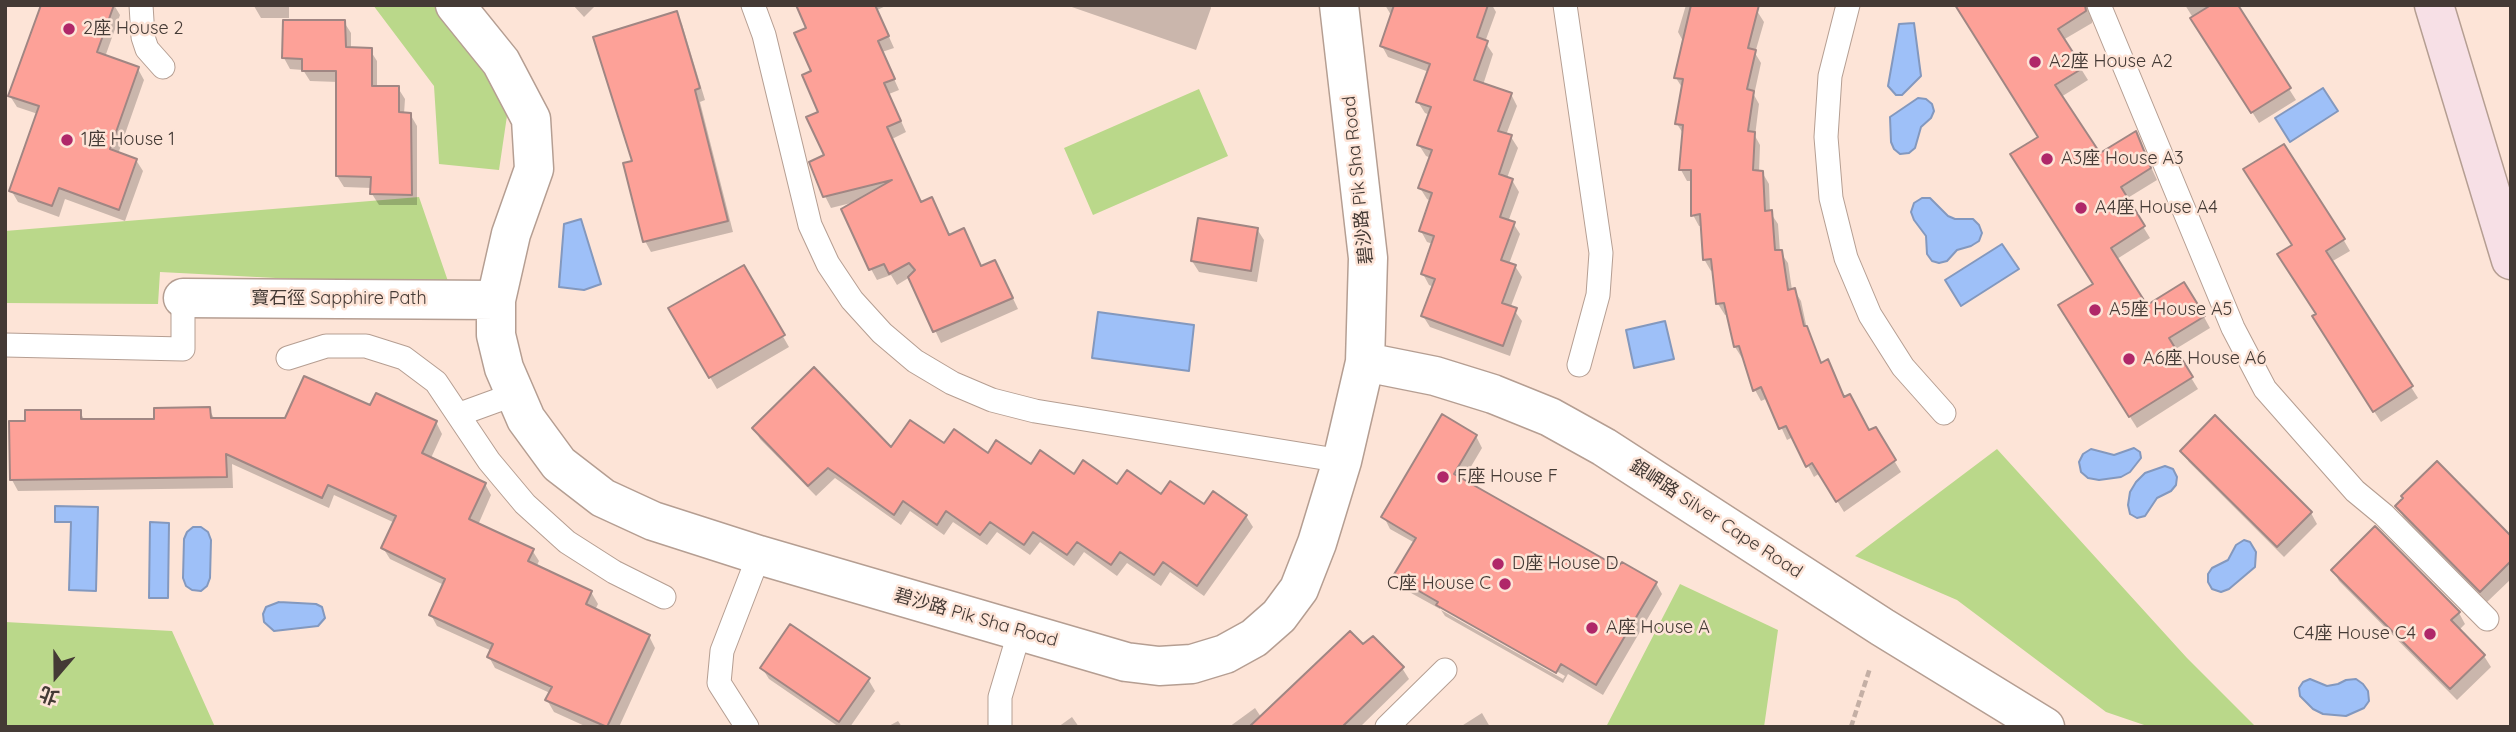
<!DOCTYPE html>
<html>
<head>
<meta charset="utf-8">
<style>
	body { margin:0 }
	#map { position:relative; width:2516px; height:732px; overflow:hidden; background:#fde4d7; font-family:Quicksand,"Noto Sans TC",sans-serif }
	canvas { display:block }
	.frame { position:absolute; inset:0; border:7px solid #443a35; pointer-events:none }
	.north { position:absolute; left:21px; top:641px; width:70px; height:70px; -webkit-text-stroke:5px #fde4d7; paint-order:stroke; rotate:200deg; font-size:19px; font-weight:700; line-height:28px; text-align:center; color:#443a35 }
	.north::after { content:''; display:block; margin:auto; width:24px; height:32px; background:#443a35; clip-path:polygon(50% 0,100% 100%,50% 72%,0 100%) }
</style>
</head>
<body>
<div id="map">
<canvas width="2516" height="732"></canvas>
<div class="frame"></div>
<div class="north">北</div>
</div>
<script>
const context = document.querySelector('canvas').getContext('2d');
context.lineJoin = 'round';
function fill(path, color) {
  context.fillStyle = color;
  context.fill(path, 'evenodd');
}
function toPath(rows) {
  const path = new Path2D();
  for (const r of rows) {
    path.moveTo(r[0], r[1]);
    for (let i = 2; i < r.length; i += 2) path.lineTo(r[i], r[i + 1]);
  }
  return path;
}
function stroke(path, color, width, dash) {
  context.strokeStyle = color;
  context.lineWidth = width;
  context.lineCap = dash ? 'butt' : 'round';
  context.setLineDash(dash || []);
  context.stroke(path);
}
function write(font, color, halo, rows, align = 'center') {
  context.font = font + ' Quicksand,"Noto Sans TC",sans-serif';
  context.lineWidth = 5;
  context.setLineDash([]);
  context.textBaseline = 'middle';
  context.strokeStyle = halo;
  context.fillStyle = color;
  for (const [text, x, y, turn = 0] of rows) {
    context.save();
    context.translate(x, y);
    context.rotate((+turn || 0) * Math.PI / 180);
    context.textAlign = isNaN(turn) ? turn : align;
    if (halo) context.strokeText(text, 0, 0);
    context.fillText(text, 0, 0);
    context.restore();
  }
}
const green = toPath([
	[373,5,436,5,468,47,508,109,499,170,439,164,434,86],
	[1199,89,1228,156,1093,215,1064,148],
	[419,197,450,287,160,272,158,304,5,303,5,231],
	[1997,449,2187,658,2256,727,2150,727,2106,712,1957,600,1855,556],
	[1680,584,1778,630,1764,727,1606,727],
	[5,622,172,631,215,727,5,727]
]);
const water = toPath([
	[1914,23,1921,76,1902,95,1896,95,1888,86,1899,24,1914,23],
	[2323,88,2338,111,2290,142,2275,118,2323,88],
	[1918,98,1926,99,1932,104,1934,111,1931,118,1921,127,1915,148,1909,153,1900,154,1894,149,1891,142,1890,117,1918,98],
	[1922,198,1930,198,1948,216,1955,219,1973,219,1979,225,1982,233,1979,241,1971,246,1957,250,1947,261,1939,263,1932,261,1927,254,1926,236,1914,220,1911,212,1914,203,1922,198],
	[581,219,601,284,584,290,559,287,564,224,581,219],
	[2002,244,2019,269,1961,306,1945,280,2002,244],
	[1098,312,1194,325,1189,371,1092,358,1098,312],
	[1665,321,1674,359,1634,368,1626,330,1665,321],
	[2134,448,2140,452,2141,458,2130,472,2121,477,2099,480,2088,478,2081,472,2079,462,2083,454,2091,449,2114,455,2134,448],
	[2165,466,2173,469,2177,477,2176,485,2171,491,2157,498,2145,516,2137,518,2130,514,2128,505,2130,492,2136,482,2145,473,2165,466],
	[55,506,98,507,96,591,69,590,71,522,55,522,55,506],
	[150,522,169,523,168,598,149,598,150,522],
	[193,527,201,527,208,532,211,540,210,578,207,586,201,591,192,590,186,586,183,578,184,539,187,532,193,527],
	[2244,540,2250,542,2256,552,2255,567,2229,589,2221,592,2212,589,2208,582,2208,574,2212,568,2228,560,2236,545,2244,540],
	[279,602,316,604,322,607,325,618,318,626,274,631,264,622,263,614,266,607,279,602],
	[2310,679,2327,686,2338,684,2346,680,2356,679,2363,684,2368,691,2369,701,2364,708,2346,716,2323,714,2313,709,2300,696,2299,688,2303,682,2310,679]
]);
const shadow = toPath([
	[43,5,114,5,120,15,105,57,138,69,144,80,118,154,136,160,143,171,125,221,65,199,59,217,18,202,11,190,38,114,17,107,10,96],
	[243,5,289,5,289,18,261,18,254,6],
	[573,5,596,5,584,17],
	[798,5,888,5,877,10,894,48,882,52,899,90,889,94,906,132,892,139,921,203,949,237,981,268,1001,273,1018,309,941,343,910,277,897,285,891,275,877,280,871,269,855,202,831,208,825,196,826,156,821,113,808,29],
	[1066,5,1210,5,1211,8,1196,50],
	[1385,5,1492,5,1496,12,1485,42,1493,54,1483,85,1511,94,1517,106,1506,135,1511,137,1518,148,1507,178,1512,180,1519,192,1508,222,1513,223,1520,234,1509,264,1515,266,1522,277,1511,306,1522,321,1510,356,1430,327,1423,316,1434,287,1429,285,1423,274,1433,244,1427,242,1421,231,1431,201,1427,199,1420,188,1431,158,1426,156,1419,145,1430,115,1425,113,1418,102,1429,72,1388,57,1382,46,1391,15],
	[1686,5,1739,5,1757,11,1764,22,1755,53,1761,63,1754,95,1759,104,1755,136,1760,145,1759,172,1762,172,1769,184,1770,212,1778,224,1780,252,1788,263,1792,290,1794,290,1801,301,1807,329,1822,364,1869,432,1875,429,1901,472,1844,512,1820,473,1814,477,1793,437,1787,440,1768,398,1761,401,1755,390,1745,357,1742,358,1735,347,1728,314,1725,315,1718,304,1714,270,1711,271,1704,259,1702,226,1699,226,1693,215,1693,181,1687,181,1681,170,1684,135,1677,124,1683,89,1676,78,1684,43,1678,32],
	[1956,5,2092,5,2092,23,2063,40,2088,80,2061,97,2099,156,2135,133,2157,180,2126,199,2150,238,2117,259,2147,307,2204,317,2210,328,2174,350,2198,389,2137,428,2067,317,2094,285,2040,138],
	[2185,5,2236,5,2296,100,2259,123],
	[676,13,682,24,705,100,700,102,733,232,651,252,645,241,634,162],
	[344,22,351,33,351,49,370,50,377,61,377,87,398,88,405,99,404,114,410,114,417,126,417,205,379,205,372,194,372,188,344,187,337,176,338,82,310,81,303,70,290,69,284,58],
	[1257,229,1264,240,1257,282,1199,272,1192,261],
	[2343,239,2350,251,2331,262,2418,398,2381,422,2320,328,2318,315,2286,266],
	[743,267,789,347,717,389,670,309],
	[371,408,436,422,442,434,431,458,485,484,491,495,478,525,532,550,539,561,536,567,591,592,598,604,595,610,649,636,655,648,619,727,587,727,554,712,547,700,550,693,495,668,489,657,492,651,437,626,431,615,444,585,390,559,383,548,395,523,334,495,329,508,232,464,233,488,18,491,12,480,27,423,80,412,85,421,156,420,209,409,215,420,286,419],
	[754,428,892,449,944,445,1246,516,1253,527,1204,596,1170,572,1161,586,1127,563,1117,576,1084,552,1074,566,1040,542,1030,555,997,532,987,545,953,522,944,535,910,511,901,525,835,478,816,496,760,439],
	[1476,436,1482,448,1463,480,1619,570,1656,583,1662,594,1603,695,1568,674,1563,683,1445,616,1441,610,1563,679,1565,676,1440,605,1440,609,1402,588,1395,576,1415,543,1390,529,1384,517],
	[2182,451,2311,513,2317,524,2284,557,2189,462],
	[2404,499,2511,538,2511,579,2487,602,2404,518,2397,506],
	[2333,570,2459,613,2465,624,2459,630,2484,656,2491,667,2457,700,2339,581],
	[1363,647,1402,668,1409,679,1360,727,1229,727,1255,708,1261,717],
	[762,668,868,679,875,691,850,727,839,727,769,679],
	[1482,713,1490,727,1460,727],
	[1072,717,1079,727,1058,727],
	[898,721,902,727,887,727]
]);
const building = toPath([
	[41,5,114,5,97,52,139,67,110,149,137,159,119,210,59,188,52,206,9,191,39,106,8,96,41,5],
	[796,5,875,5,889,36,878,41,895,79,884,83,901,121,887,127,921,202,932,197,949,235,964,228,981,266,995,260,1013,298,933,332,908,277,915,270,909,263,889,274,884,264,869,270,841,209,892,180,823,197,809,162,824,155,806,117,818,112,802,75,811,71,794,33,806,28,796,5],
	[1394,5,1488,5,1477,37,1488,41,1474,80,1512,93,1498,131,1512,135,1499,174,1513,179,1500,217,1515,222,1501,260,1516,265,1502,303,1517,308,1503,346,1421,316,1435,279,1421,274,1434,236,1419,231,1432,193,1418,188,1432,150,1417,145,1431,107,1416,102,1430,64,1380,46,1394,5],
	[1691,5,1759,5,1748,48,1756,50,1747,89,1754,91,1748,131,1755,132,1753,170,1763,171,1765,211,1772,210,1775,250,1782,250,1788,290,1795,288,1804,326,1807,326,1821,363,1828,359,1844,397,1850,394,1869,430,1876,427,1896,460,1836,502,1812,463,1806,467,1786,426,1779,429,1761,387,1753,391,1739,346,1734,347,1724,303,1716,304,1711,259,1703,260,1700,214,1691,216,1691,170,1679,170,1683,125,1675,124,1683,79,1674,78,1691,5],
	[1955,5,2085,5,2086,11,2058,29,2083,68,2055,85,2100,153,2136,131,2151,168,2121,187,2145,226,2111,248,2147,305,2184,282,2205,316,2169,338,2193,377,2129,417,2058,305,2093,284,2010,154,2038,137,1955,5],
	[2211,5,2238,5,2291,88,2251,113,2190,18,2211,5],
	[677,11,700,88,695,90,728,221,643,242,623,163,632,161,593,37,677,11],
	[283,20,345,20,346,47,372,48,372,86,399,86,399,112,411,113,412,195,370,194,371,177,336,176,336,71,302,71,302,59,282,58,283,20],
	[2284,144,2345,239,2326,251,2413,386,2373,412,2312,316,2316,314,2277,254,2292,245,2243,169,2284,144],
	[1198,218,1258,228,1251,271,1191,261,1198,218],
	[744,265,785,335,709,378,668,308,744,265],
	[814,367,891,447,910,420,944,443,954,429,988,453,996,440,1031,464,1040,450,1074,474,1083,460,1117,484,1127,470,1161,494,1170,481,1204,504,1213,491,1247,515,1197,586,1163,562,1154,575,1120,552,1111,565,1077,542,1067,555,1033,532,1024,545,990,522,980,535,946,511,937,525,903,501,894,515,828,468,808,486,752,428,814,367],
	[304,376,370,405,376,393,437,421,422,453,486,483,469,519,534,549,528,561,592,591,586,604,650,635,607,727,545,700,552,687,487,657,493,644,429,615,445,579,381,548,396,516,328,485,322,498,226,454,227,477,10,480,9,421,25,421,25,410,81,410,81,419,154,419,154,408,210,407,211,418,285,418,304,376],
	[1442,414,1477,435,1454,474,1618,567,1622,562,1657,582,1596,685,1561,664,1556,673,1436,605,1438,602,1393,576,1416,538,1381,517,1442,414],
	[2215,415,2312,512,2277,547,2180,451,2215,415],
	[2437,461,2511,536,2511,561,2480,592,2395,506,2403,498,2401,496,2437,461],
	[2375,526,2460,612,2451,620,2485,655,2450,689,2331,570,2375,526],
	[790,624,870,678,839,722,760,668,790,624],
	[1350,631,1363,644,1373,636,1404,667,1342,727,1249,727,1350,631]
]);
const path = toPath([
	[1851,727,1870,668]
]);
const service = toPath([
	[141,5,143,37,147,49,163,67],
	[753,5,764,35,810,225,828,264,852,300,882,333,915,361,952,383,992,400,1035,411,1342,461],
	[1565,5,1601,253,1598,295,1579,365],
	[1848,5,1830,76,1826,137,1831,198,1846,258,1870,315,1903,367,1944,413],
	[2099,5,2233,328,2265,389,2355,491,2384,515,2487,619],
	[5,345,183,349,183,298],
	[288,358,326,346,366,346,404,358,436,382,489,461,525,504,567,542,614,572,664,597],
	[460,414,515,394],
	[747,727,719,683,722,651,759,555],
	[1000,727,1000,697,1020,630],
	[1387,727,1445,670]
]);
const minor = toPath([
	[455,5,501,62,531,119,534,169,511,234,496,300,496,335,504,368,526,419,559,464,603,498,653,521,759,555,1126,662,1159,666,1192,664,1225,654,1254,638,1279,616,1299,589,1317,543,1342,461,1365,362,1368,258,1339,5],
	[183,298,496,300],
	[1365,362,1435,376,1493,394,1550,417,1604,447,1882,627,2045,727]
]);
const secondary = toPath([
	[2434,5,2511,260]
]);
const markers = [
	[69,29,7,"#b02769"],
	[2035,62,7,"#b02769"],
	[67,140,7,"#b02769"],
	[2047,159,7,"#b02769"],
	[2081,208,7,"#b02769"],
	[2095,310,7,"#b02769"],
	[2129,359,7,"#b02769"],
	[1443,477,7,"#b02769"],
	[1498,564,7,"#b02769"],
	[1505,584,7,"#b02769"],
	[1592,628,7,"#b02769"],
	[2430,634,7,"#b02769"]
];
const poiNames = [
	["2座 House 2",83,29],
	["A2座 House A2",2049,62],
	["1座 House 1",81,140],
	["A3座 House A3",2061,159],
	["A4座 House A4",2095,208],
	["A5座 House A5",2109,310],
	["A6座 House A6",2143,359],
	["F座 House F",1457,477],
	["D座 House D",1512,564],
	["C座 House C",1491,584,"right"],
	["A座 House A",1606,628],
	["C4座 House C4",2416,634,"right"]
];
const streetNames = [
	["碧沙路 Pik Sha Road",1358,180,-96],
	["寶石徑 Sapphire Path",339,299],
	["銀岬路 Silver Cape Road",1716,519,33],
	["碧沙路 Pik Sha Road",976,618,16]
];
fill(green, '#bad88a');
fill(water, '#9ec0f8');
stroke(water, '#8398be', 2);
fill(shadow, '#0003');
fill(building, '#fda198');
stroke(building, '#a08683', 2);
stroke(service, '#b59e92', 25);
stroke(minor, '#b59e92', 41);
stroke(secondary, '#b59e92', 41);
stroke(path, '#c4afa5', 4.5, [7, 3.5]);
stroke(service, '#fff', 23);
stroke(minor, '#fff', 38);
stroke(secondary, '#f7e0e6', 38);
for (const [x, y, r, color] of markers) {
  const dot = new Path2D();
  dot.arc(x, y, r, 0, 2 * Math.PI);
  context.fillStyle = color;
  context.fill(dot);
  stroke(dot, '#fde4d7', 2.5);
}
write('18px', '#443a35', '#fde4d7', poiNames, 'left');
write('18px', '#443a35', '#fde4d7', streetNames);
</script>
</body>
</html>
